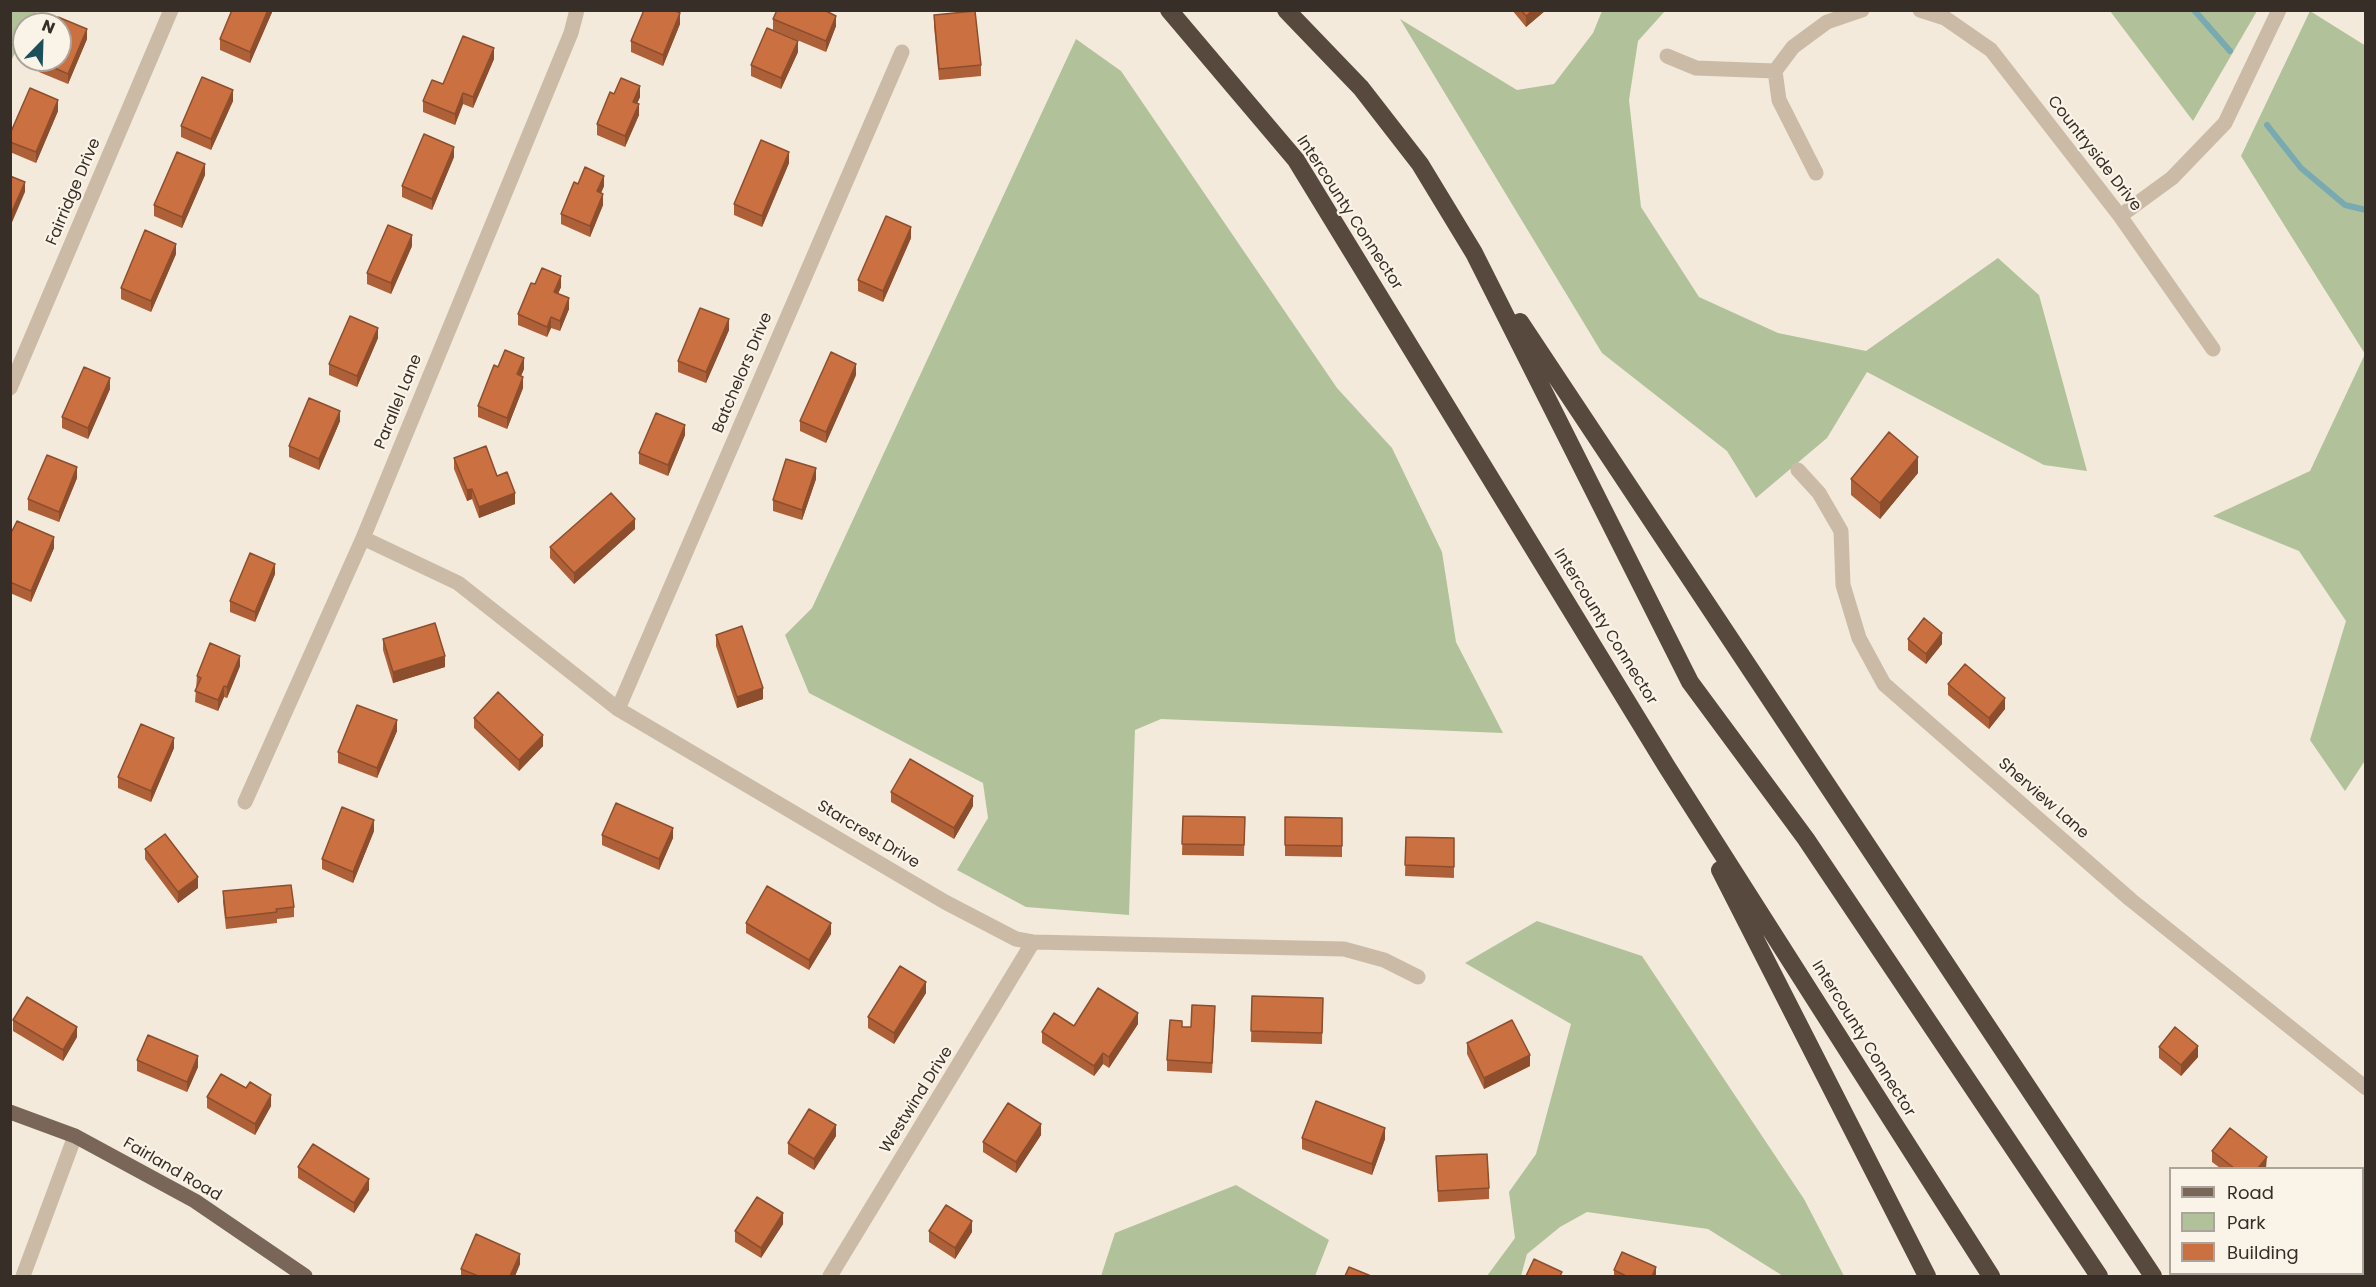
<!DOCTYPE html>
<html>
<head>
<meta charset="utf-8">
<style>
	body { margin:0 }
	#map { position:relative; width:2376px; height:1287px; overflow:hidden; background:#f3eadb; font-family:Poppins,sans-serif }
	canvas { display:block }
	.frame { position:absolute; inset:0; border:12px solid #372e27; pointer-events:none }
	.legend { position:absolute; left:2169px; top:1167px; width:195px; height:108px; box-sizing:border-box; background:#faf3e7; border:2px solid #aca49a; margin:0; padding:8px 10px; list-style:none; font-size:18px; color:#372e27 }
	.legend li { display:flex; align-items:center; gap:12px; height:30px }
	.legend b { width:30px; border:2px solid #aca49a }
	.north { position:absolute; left:12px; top:12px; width:60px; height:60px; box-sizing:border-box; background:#faf3e7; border:2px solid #aca49a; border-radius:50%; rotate:23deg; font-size:16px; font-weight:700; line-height:24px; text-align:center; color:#372e27 }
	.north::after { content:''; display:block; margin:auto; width:21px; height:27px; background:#1b4f5a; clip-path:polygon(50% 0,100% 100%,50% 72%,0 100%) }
</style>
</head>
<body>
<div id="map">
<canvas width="2376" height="1287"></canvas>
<div class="frame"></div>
<ul class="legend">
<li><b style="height:8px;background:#796658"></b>Road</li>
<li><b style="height:16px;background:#b1c29a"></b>Park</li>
<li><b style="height:16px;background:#ca7041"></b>Building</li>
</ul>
<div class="north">N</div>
</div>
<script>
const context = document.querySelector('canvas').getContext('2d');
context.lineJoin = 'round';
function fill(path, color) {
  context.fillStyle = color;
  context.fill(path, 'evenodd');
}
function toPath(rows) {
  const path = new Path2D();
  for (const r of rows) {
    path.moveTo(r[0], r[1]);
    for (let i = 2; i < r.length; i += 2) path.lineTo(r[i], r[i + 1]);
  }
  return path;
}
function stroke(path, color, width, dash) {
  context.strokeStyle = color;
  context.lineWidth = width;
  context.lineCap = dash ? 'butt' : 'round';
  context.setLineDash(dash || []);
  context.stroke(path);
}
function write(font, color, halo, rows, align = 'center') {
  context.font = font + ' Poppins,sans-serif';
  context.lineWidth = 4.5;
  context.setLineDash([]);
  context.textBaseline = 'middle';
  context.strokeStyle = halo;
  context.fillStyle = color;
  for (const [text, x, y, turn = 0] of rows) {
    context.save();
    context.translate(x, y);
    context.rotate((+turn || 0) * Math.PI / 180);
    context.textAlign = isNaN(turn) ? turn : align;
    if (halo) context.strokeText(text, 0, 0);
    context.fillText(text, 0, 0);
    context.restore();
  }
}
const green = toPath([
	[11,10,37,11,30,24,24,24,24,35,11,61],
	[1602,11,1665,11,1638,41,1629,100,1641,207,1699,297,1778,333,1866,351,1998,258,2039,295,2087,471,2044,465,1867,372,1827,438,1756,498,1727,451,1602,353,1400,19,1517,90,1554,84,1593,33],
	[2110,11,2257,11,2193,121],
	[2310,11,2366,46,2366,759,2345,791,2310,740,2346,621,2299,551,2213,516,2310,471,2365,354,2241,156],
	[1076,39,1121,71,1337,388,1392,448,1442,552,1456,642,1503,733,1161,719,1135,730,1129,915,1026,907,957,870,988,818,983,783,809,693,785,635,812,608],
	[1537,921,1642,956,1804,1199,1844,1276,1783,1276,1708,1229,1587,1212,1560,1227,1527,1254,1521,1276,1487,1276,1515,1238,1509,1192,1536,1154,1571,1024,1465,963],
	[1236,1185,1329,1240,1315,1276,1101,1276,1115,1233]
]);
const stream = toPath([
	[2194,10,2230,51],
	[2267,125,2301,168,2345,205,2366,210]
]);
const minor = toPath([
	[1920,10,1945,18,1991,50,2120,216,2213,349],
	[1667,56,1696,68,1775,71,1793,47,1827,22,1862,10],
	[1775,71,1779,100,1816,173],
	[2120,216,2172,178,2225,123,2279,10],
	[10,388,171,10],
	[1798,470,1819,493,1841,531,1843,585,1859,638,1884,684,2131,900,2366,1088],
	[363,538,458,583,618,709,945,902,1016,939,1033,942,1344,949,1384,960,1418,977],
	[618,709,902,52],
	[245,802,363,538,571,33,577,10],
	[23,1276,75,1136],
	[830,1276,1033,942]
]);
const major = toPath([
	[10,1112,75,1136,195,1201,305,1276]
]);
const highway = toPath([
	[1169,10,1296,160,1667,767,1991,1276],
	[1286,10,1361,88,1420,164,1474,253,1690,682,1806,839,2099,1276],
	[1520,322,2153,1276],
	[1720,870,1927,1276]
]);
const wall = toPath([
	[232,10,273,10,250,63,220,50,220,39],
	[1512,10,1546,10,1526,27],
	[676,11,680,24,663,66,631,52,631,41],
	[934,15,981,65,981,76,939,80,934,26],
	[773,19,836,26,826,52,773,30],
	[87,39,68,84,39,72,39,61],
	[798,52,781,89,751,76,751,65],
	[494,59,473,108,463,104,455,125,423,112,423,101],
	[614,94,640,97,637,103,639,115,625,147,597,135,597,124],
	[233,101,211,150,181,137,181,126],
	[58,111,36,163,10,152,10,134],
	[454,157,432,210,402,197,402,186],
	[789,163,762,227,734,215,734,204],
	[205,175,182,228,154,216,154,205],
	[578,184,604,186,601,193,603,205,590,237,561,224,561,214],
	[911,238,883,302,858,291,858,280],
	[412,246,391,294,367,284,367,273],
	[176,254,151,312,121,299,121,288],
	[535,284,561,287,558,294,569,309,560,331,551,328,547,337,518,325,518,314],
	[729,330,706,383,678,372,678,361],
	[378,338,357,387,329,375,329,364],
	[524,369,521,376,523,388,507,429,478,417,478,406],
	[856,375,826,443,800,431,800,421],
	[110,389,88,439,62,428,62,417],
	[340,421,319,470,289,457,289,446],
	[685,435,668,476,639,464,639,453],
	[454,458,497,476,515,504,479,518,472,499,467,501,454,469],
	[1918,473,1880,519,1851,495,1851,479],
	[77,478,59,522,28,510,28,499],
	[816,479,802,520,773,511,773,500],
	[635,529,574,584,550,558,550,547],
	[10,535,54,548,31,602,10,593],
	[275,574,255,622,230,612,230,601],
	[716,635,763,699,737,708,716,646],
	[383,639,445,667,393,683,383,650],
	[1908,639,1942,644,1926,664,1908,650],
	[240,666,227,698,224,697,218,711,195,702,197,676],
	[1948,684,2005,709,1989,729,1948,695],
	[474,718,543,746,519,771,474,728],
	[397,731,377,778,338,763,338,752],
	[174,748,151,802,118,788,118,777],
	[2366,784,2366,798,2364,797,2364,786],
	[891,792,973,806,954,839,891,802],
	[1183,816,1245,817,1244,856,1182,855],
	[1285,817,1342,818,1342,857,1285,856],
	[374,831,353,883,322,869,322,859],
	[602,835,673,838,659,870,602,845],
	[1406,837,1454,838,1454,878,1405,876],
	[145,849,198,888,178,903,145,859],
	[223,891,294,907,294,917,277,919,277,923,226,929,223,902],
	[746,923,831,934,809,970,746,933],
	[926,993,894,1044,868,1028,868,1017],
	[1252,996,1323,998,1322,1044,1251,1042],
	[1215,1017,1212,1073,1167,1071,1167,1060,1182,1027,1191,1027],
	[13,1020,77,1037,63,1061,13,1031],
	[1138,1024,1109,1068,1103,1064,1094,1076,1042,1043,1042,1032],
	[1467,1043,1530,1066,1484,1089,1467,1054],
	[2159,1047,2198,1057,2181,1076,2159,1058],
	[137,1060,198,1067,187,1092,137,1071],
	[207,1097,271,1106,255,1135,207,1108],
	[1041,1135,1016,1173,983,1152,983,1142],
	[836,1136,814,1170,788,1154,788,1143],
	[1302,1138,1385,1139,1372,1175,1302,1149],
	[2212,1151,2267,1168,2220,1168,2212,1162],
	[1436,1156,1489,1188,1489,1199,1438,1202],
	[298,1167,369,1190,354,1213,298,1178],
	[2366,1194,2366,1241,2362,1236,2362,1196],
	[783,1224,761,1258,735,1242,735,1231],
	[929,1231,972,1232,955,1259,929,1242],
	[520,1264,515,1276,461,1276,461,1269],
	[1614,1270,1656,1276,1614,1276]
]);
const shadedWall = toPath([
	[268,10,273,10,250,63,250,52],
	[1533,10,1546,10,1526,27,1526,16],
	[680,13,680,24,663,66,663,55],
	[836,16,836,26,826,52,826,41],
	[87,29,87,39,68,84,68,74],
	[798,41,798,52,781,89,781,78],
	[494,48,494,59,473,108,473,97],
	[640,86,640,97,633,113,633,102],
	[233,90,233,101,211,150,211,139],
	[463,93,463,104,455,125,455,114],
	[58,100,58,111,36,163,36,152],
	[639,104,639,115,625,147,625,136],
	[454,147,454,157,432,210,432,199],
	[789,152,789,163,762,227,762,216],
	[205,164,205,175,182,228,182,217],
	[604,176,604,186,597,202,597,191],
	[25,182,25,192,10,227,10,216],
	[603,194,603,205,590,237,590,226],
	[911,227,911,238,883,302,883,291],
	[412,235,412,246,391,294,391,283],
	[176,244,176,254,151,312,151,301],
	[561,276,561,287,554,303,554,292],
	[569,298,569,309,560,331,560,321],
	[551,317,551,328,547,337,547,327],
	[729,319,729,330,706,383,706,372],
	[378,328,378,338,357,387,357,376],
	[524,358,524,369,517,385,517,374],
	[856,364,856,375,826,443,826,432],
	[523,377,523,388,507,429,507,418],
	[110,378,110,389,88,439,88,428],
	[340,411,340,421,319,470,319,459],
	[685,425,685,435,668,476,668,465],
	[1918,457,1918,473,1880,519,1880,503],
	[77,467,77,478,59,522,59,512],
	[816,468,816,479,802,520,802,510],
	[472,489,472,499,467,501,467,490],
	[515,493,515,504,479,518,479,507],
	[635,519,635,529,574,584,574,573],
	[54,537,54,548,31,602,31,591],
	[275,564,275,574,255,622,255,612],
	[1942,633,1942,644,1926,664,1926,654],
	[240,656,240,666,227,698,227,687],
	[445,656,445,667,393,683,393,672],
	[224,686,224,697,218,711,218,700],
	[763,688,763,699,737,708,737,697],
	[2005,698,2005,709,1989,729,1989,718],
	[397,720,397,731,377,778,377,768],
	[543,735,543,746,519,771,519,760],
	[174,738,174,748,151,802,151,791],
	[973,796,973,806,954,839,954,828],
	[374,820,374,831,353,883,353,872],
	[673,828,673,838,659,870,659,859],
	[198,877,198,888,178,903,178,892],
	[831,923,831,934,809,970,809,960],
	[926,982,926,993,894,1044,894,1033],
	[1138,1013,1138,1024,1109,1068,1109,1057],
	[77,1027,77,1037,63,1061,63,1050],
	[2198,1046,2198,1057,2181,1076,2181,1065],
	[1103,1053,1103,1064,1094,1076,1094,1066],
	[1530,1055,1530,1066,1484,1089,1484,1078],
	[198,1056,198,1067,187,1092,187,1082],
	[271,1095,271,1106,255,1135,255,1124],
	[1041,1124,1041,1135,1016,1173,1016,1162],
	[836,1125,836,1136,814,1170,814,1159],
	[1385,1128,1385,1139,1372,1175,1372,1164],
	[2267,1157,2266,1168,2258,1168],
	[369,1179,369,1190,354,1213,354,1203],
	[783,1213,783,1224,761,1258,761,1248],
	[972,1221,972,1232,955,1259,955,1248],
	[520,1254,520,1264,515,1276,510,1276],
	[1656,1267,1656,1276,1652,1276]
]);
const building = toPath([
	[232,10,268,10,250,52,220,39,232,10],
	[644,10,674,10,680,13,663,55,631,41,644,10],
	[777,10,824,10,836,16,826,41,773,19,777,10],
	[1521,10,1533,10,1526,16,1521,10],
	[975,11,981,65,939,69,934,15,975,11],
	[58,17,87,29,68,74,39,61,40,60,60,60,60,24,55,24,58,17],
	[767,28,798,41,781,78,751,65,767,28],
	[463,36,494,48,473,97,463,93,455,114,423,101,432,80,443,84,463,36],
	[202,77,233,90,211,139,181,126,202,77],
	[621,78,640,86,633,102,639,104,625,136,597,124,610,92,614,94,621,78],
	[30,88,58,100,36,152,10,142,10,134,30,88],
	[424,134,454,147,432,199,402,186,424,134],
	[761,140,789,152,762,216,734,204,761,140],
	[177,152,205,164,182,217,154,205,177,152],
	[585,167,604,176,597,191,603,194,590,226,561,214,574,182,578,184,585,167],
	[10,176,25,182,10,216,10,176],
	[886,216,911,227,883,291,858,280,886,216],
	[388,225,412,235,391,283,367,273,388,225],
	[145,230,176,244,151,301,121,288,145,230],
	[542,268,561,276,554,292,569,298,560,321,551,317,547,327,518,314,531,283,535,284,542,268],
	[700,308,729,319,706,372,678,361,700,308],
	[350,316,378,328,357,376,329,364,350,316],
	[505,350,524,358,517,374,523,377,507,418,478,406,494,365,498,367,505,350],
	[831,352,856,364,826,432,800,421,831,352],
	[84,367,110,378,88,428,62,417,84,367],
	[309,398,340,411,319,459,289,446,309,398],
	[656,413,685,425,668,465,639,453,656,413],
	[1889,432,1918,457,1880,503,1851,479,1889,432],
	[486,446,497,476,507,472,515,493,479,507,472,489,467,490,454,458,486,446],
	[47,455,77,467,59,512,28,499,47,455],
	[786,459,816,468,802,510,773,500,786,459],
	[611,493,635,519,574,573,550,547,611,493],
	[17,521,54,537,31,591,10,582,10,535,17,521],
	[250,553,275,564,255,612,230,601,250,553],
	[1924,618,1942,633,1926,654,1908,639,1924,618],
	[435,623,445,656,393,672,383,639,435,623],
	[742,626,763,688,737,697,716,635,742,626],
	[210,643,240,656,227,687,224,686,218,700,195,691,201,678,197,676,210,643],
	[1965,664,2005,698,1989,718,1948,684,1965,664],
	[498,692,543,735,519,760,474,718,498,692],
	[357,705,397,720,377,768,338,752,357,705],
	[141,724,174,738,151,791,118,777,141,724],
	[910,759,973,796,954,828,891,792,910,759],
	[616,803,673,828,659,859,602,835,616,803],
	[342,807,374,820,353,872,322,859,342,807],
	[1183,816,1245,817,1244,845,1182,844,1183,816],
	[1285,817,1342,818,1342,846,1285,845,1285,817],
	[165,834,198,877,178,892,145,849,165,834],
	[1406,837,1454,838,1454,867,1405,865,1406,837],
	[291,885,294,907,276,909,277,912,226,918,223,891,291,885],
	[767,886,831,923,809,960,746,923,767,886],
	[900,966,926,982,894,1033,868,1017,900,966],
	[1098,988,1138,1013,1109,1057,1103,1053,1094,1066,1042,1032,1054,1013,1074,1026,1098,988],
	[1252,996,1323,998,1322,1033,1251,1031,1252,996],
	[27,997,77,1027,63,1050,13,1020,27,997],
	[1192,1005,1215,1006,1212,1063,1167,1060,1170,1020,1182,1021,1182,1027,1191,1027,1192,1005],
	[1512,1020,1530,1055,1484,1078,1467,1043,1512,1020],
	[2175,1027,2198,1046,2181,1065,2159,1047,2175,1027],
	[148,1035,198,1056,187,1082,137,1060,148,1035],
	[221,1074,246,1088,250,1082,271,1095,255,1124,207,1097,221,1074],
	[1316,1101,1385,1128,1372,1164,1302,1138,1316,1101],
	[1008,1103,1041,1124,1016,1162,983,1142,1008,1103],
	[809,1109,836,1125,814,1159,788,1143,809,1109],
	[2230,1128,2267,1157,2258,1168,2234,1168,2212,1151,2230,1128],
	[313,1144,369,1179,354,1203,298,1167,313,1144],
	[1487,1154,1489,1188,1438,1191,1436,1156,1487,1154],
	[2366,1194,2366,1230,2362,1225,2362,1196,2366,1194],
	[757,1197,783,1213,761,1248,735,1231,757,1197],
	[946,1205,972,1221,955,1248,929,1231,946,1205],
	[476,1234,520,1254,510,1276,478,1276,461,1269,476,1234],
	[1622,1252,1656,1267,1652,1276,1626,1276,1614,1270,1622,1252],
	[1534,1259,1562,1272,1560,1276,1526,1276,1534,1259],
	[1349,1267,1371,1276,1345,1276,1349,1267]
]);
const streetNames = [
	["Countryside Drive",2094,154,52],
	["Fairridge Drive",74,192,-67],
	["Intercounty Connector",1349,213,57],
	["Batchelors Drive",743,373,-67],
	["Parallel Lane",399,402,-68],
	["Intercounty Connector",1605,627,58],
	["Sherview Lane",2043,799,41],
	["Starcrest Drive",868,835,31],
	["Intercounty Connector",1863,1039,58],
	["Westwind Drive",917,1100,-58],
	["Fairland Road",172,1170,30]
];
fill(green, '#b1c29a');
stroke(stream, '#79a9b1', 6);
stroke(minor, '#cbbba6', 15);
stroke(major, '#796658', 15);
stroke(highway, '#58493e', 18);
fill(wall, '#ae6038');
fill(shadedWall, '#8d4e2e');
fill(building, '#ca7041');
stroke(building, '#8d4e2e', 1.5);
write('16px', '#372e27', '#faf3e7', streetNames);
</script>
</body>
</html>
